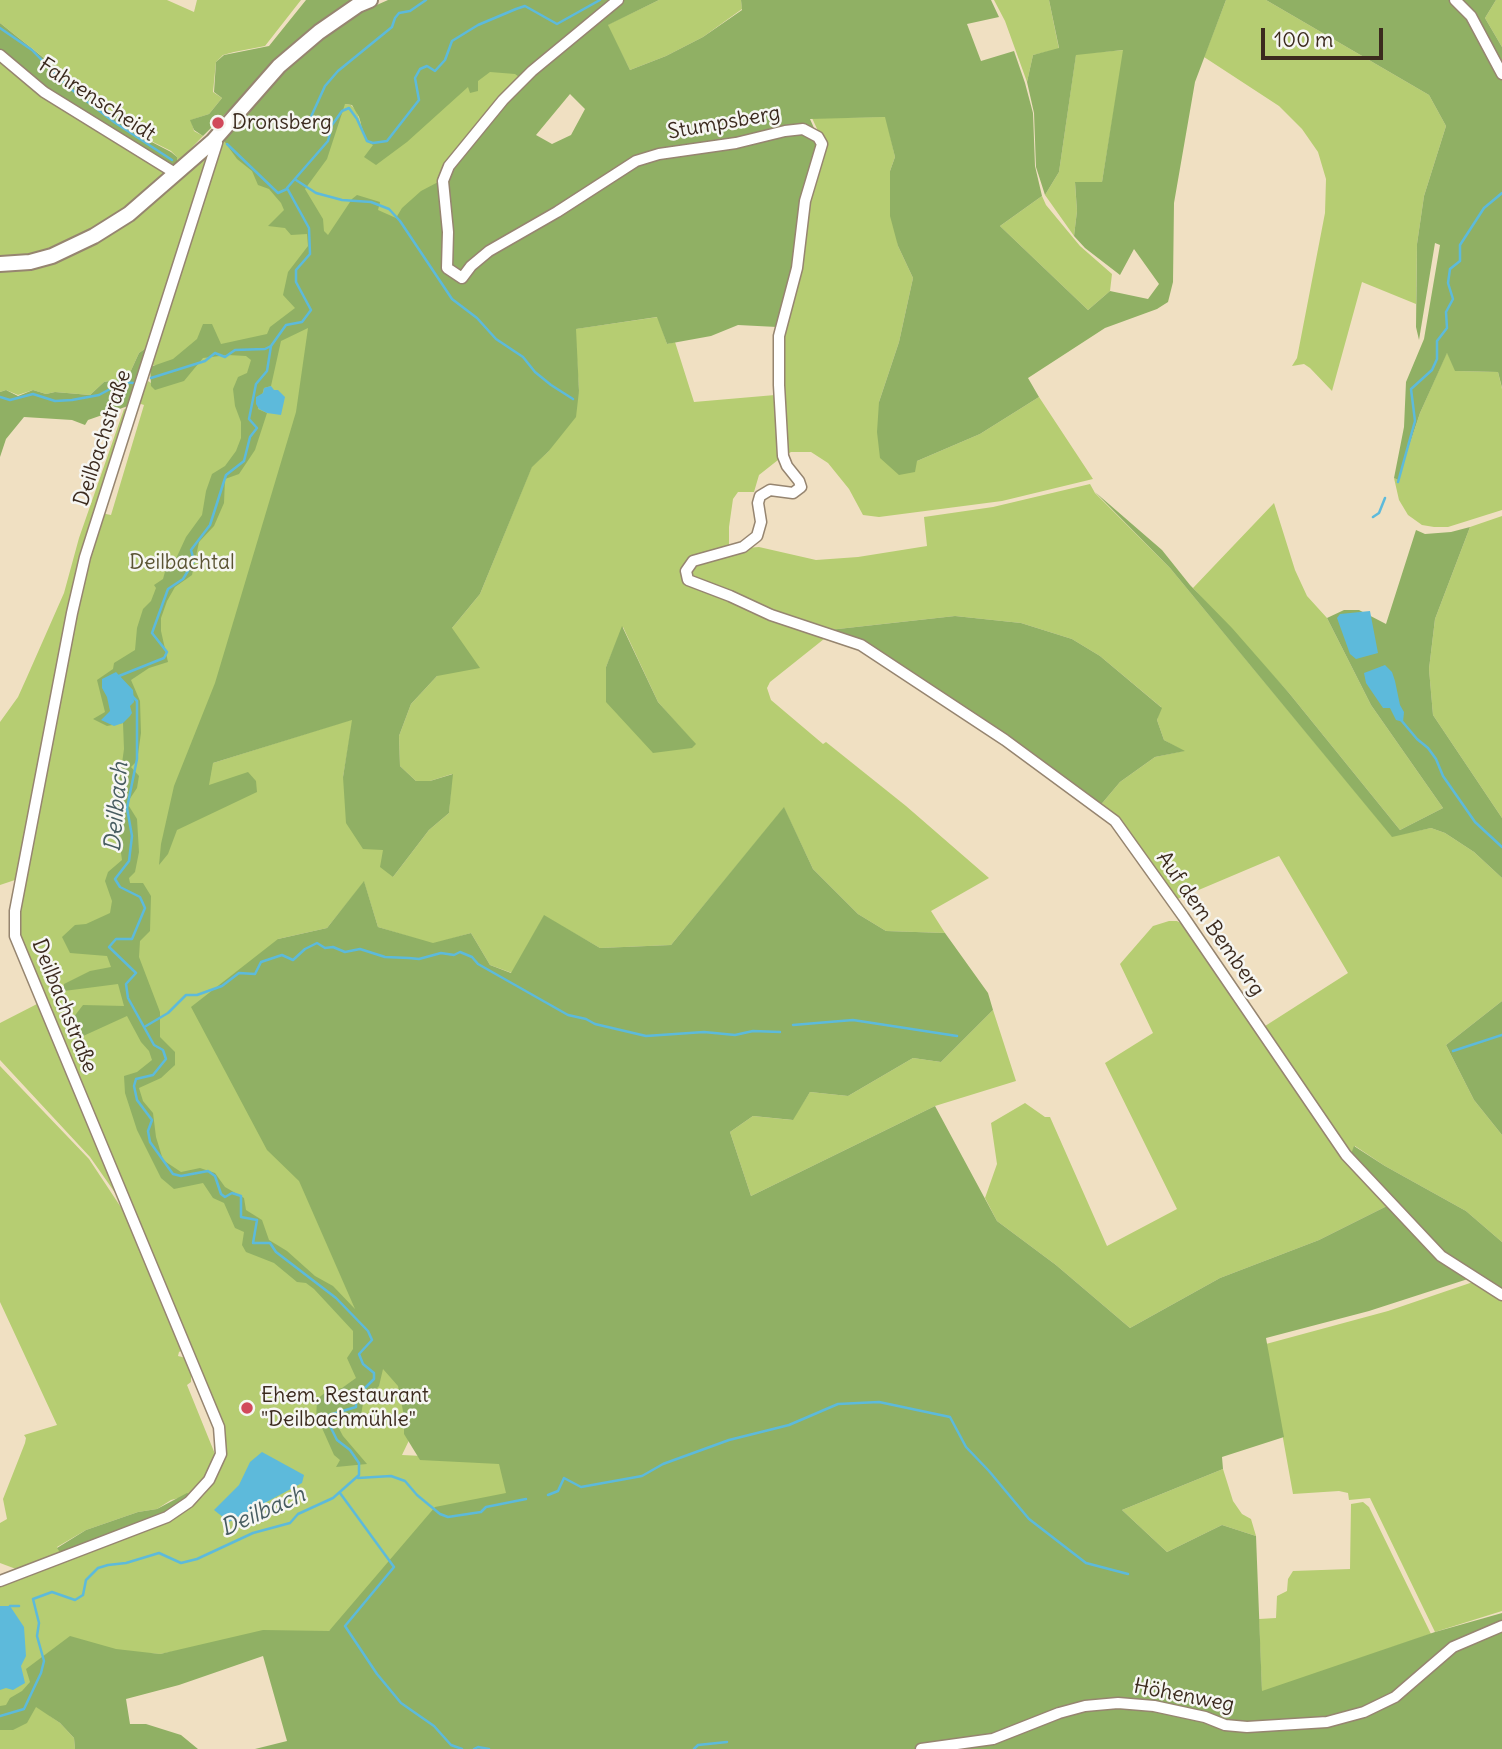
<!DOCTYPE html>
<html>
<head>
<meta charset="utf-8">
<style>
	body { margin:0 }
	#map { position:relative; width:1502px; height:1749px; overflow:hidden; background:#f0e0c2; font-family:Delius,sans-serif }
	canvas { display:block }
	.scale { position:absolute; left:1261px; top:28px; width:122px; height:32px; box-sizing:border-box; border:4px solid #3b2a1e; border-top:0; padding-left:9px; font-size:21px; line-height:24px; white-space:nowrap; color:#3b2a1e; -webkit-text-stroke:5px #f6f6f2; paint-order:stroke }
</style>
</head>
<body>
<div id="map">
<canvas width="1502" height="1749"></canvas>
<div class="scale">100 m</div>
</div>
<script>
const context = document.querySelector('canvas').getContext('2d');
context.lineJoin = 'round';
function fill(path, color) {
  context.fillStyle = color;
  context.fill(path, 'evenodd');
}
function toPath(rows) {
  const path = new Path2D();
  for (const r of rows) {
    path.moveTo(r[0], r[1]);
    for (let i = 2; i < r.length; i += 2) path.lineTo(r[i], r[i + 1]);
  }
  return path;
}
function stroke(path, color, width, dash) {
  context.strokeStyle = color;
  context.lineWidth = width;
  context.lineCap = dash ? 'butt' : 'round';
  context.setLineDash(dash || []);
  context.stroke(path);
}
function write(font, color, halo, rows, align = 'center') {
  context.font = font + ' Delius,sans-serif';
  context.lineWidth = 5;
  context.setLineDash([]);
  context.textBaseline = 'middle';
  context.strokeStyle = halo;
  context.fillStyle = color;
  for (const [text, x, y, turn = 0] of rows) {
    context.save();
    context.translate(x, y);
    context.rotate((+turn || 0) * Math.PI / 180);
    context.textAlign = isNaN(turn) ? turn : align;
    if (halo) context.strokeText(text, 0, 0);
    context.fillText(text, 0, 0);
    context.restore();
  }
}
const green = toPath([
	[0,0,167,0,194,12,197,0,301,0,265,46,234,52,223,55,216,62,213,92,222,98,209,114,191,120,194,131,203,136,177,163,177,157,171,151,145,138,0,23],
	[659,0,741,0,742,9,703,37,666,56,630,70,607,25],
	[994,0,1049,0,1059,49,1033,55,1027,82,1005,21],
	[1226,0,1266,0,1429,95,1446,126,1424,196,1417,244,1416,304,1362,282,1332,391,1310,368,1304,364,1292,366,1297,358,1325,213,1326,179,1318,152,1302,129,1279,106,1204,57],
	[1496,0,1502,0,1502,47,1485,18],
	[562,35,449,167,317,356,236,634,209,785,213,763,353,719,343,777,384,850,393,877,429,830,449,813,452,774,430,781,416,781,400,766,399,736,411,704,437,676,452,628,480,594,532,466,548,452,579,391,575,329,658,317,667,344,675,342,694,402,775,395,778,460,759,475,754,492,738,492,733,499,729,527,729,545,690,558,682,566,682,580,692,586,829,635,770,682,767,688,771,700,823,744,826,742,906,806,989,878,931,911,945,933,886,931,858,914,813,869,784,808,671,945,600,948,544,916,512,973,490,965,471,933,433,944,378,927,364,882,327,928,278,939,306,1180,405,1388,413,1432,402,1455,484,1459,517,1466,531,1483,329,1631,283,1631,160,1654,146,1653,50,1716,60,1723,74,1738,75,1749,0,1749,0,1585,28,1574,28,1577,36,1573,36,1571,181,1513,203,1496,215,1481,223,1463,224,1434,19,935,19,912,76,613,89,556,101,513,111,515,144,405,138,403,148,381,151,383,157,365,150,366,222,138,345,104,351,105,356,110,361,124,411,105],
	[623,627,658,702,695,744,606,667],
	[1124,50,1102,182,1075,183,1077,211,1074,236,1045,195,1059,172,1076,54],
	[0,59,169,175,126,211,50,252,0,260],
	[886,117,895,157,890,171,898,246,913,278,899,342,879,402,917,461,980,434,1039,397,1093,479,1002,501,879,517,863,515,849,489,828,463,811,452,791,452,782,457,778,361,806,202,824,144,812,118],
	[207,152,209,155,149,346,139,353,128,377,104,382,90,395,55,392,46,394,33,390,18,395,6,390,0,392,0,267,52,259],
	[1042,196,1046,205,1080,246,1112,274,1110,291,1088,310,1000,226],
	[1447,352,1456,371,1498,372,1502,389,1502,510,1448,527,1434,527,1422,525,1408,515,1399,500,1394,478,1398,480,1420,413],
	[124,409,127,410,97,503,18,879,0,885,0,722,18,697,27,677,64,593,79,538],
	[1090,484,1095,493,1170,568,1392,836,1431,828,1445,833,1474,852,1502,878,1502,1001,1446,1045,1474,1100,1502,1135,1502,1242,1466,1211,1385,1166,1355,1146,1351,1155,1262,1028,1348,973,1279,856,1175,900,1099,807,1120,782,1155,757,1183,751,1164,740,1157,720,1161,707,1100,656,1072,639,1021,623,955,616,829,630,771,614,691,579,689,572,692,564,746,548,759,547,816,560,858,557,927,546,924,517,993,507],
	[1274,503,1295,570,1307,596,1327,618,1371,705,1443,808,1400,830,1289,693,1193,588],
	[1502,516,1502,818,1433,715,1429,669,1435,619,1470,527],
	[1169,921,1177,921,1186,926,1387,1206,1319,1240,1220,1278,1130,1328,1056,1265,997,1221,985,1198,997,1164,991,1123,1025,1103,1045,1117,1050,1117,1107,1246,1177,1209,1105,1063,1153,1033,1120,964,1153,926],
	[37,1004,114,1184,118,1197,90,1157,0,1060,0,1023],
	[993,1010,1016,1081,935,1106,751,1196,730,1132,753,1116,792,1120,810,1092,848,1096,913,1058,941,1062],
	[0,1066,89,1159,130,1221,183,1350,179,1352,178,1356,186,1358,191,1371,191,1382,187,1385,217,1459,210,1473,191,1495,171,1500,157,1509,138,1512,86,1530,57,1547,61,1554,16,1569,0,1563,0,1523,7,1519,3,1499,25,1443,26,1438,24,1435,57,1425,0,1302],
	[1473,1282,1502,1300,1502,1611,1435,1632,1370,1498,1349,1500,1348,1493,1339,1491,1293,1494,1266,1344,1388,1311],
	[1223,1469,1233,1501,1242,1514,1251,1519,1256,1536,1222,1525,1167,1552,1122,1510],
	[1363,1502,1369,1507,1431,1634,1262,1692,1259,1619,1276,1618,1277,1596,1287,1591,1288,1579,1293,1571,1350,1569,1351,1504]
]);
const forest = toPath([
	[306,0,359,0,276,63,203,136,194,130,190,120,209,114,222,98,214,92,216,62,224,55,269,46],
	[388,0,659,0,608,25,630,70,666,56,703,37,742,10,741,0,991,0,999,17,967,24,981,61,1014,51,1025,83,1033,113,1035,166,1042,196,1000,226,1088,310,1110,291,1148,299,1159,284,1134,249,1120,275,1085,248,1074,236,1077,211,1075,182,1102,182,1123,50,1076,55,1059,172,1045,195,1036,167,1034,113,1027,82,1033,55,1059,48,1049,0,1226,0,1195,82,1174,203,1173,282,1168,302,1157,309,1105,328,1028,378,1039,397,980,434,917,461,915,472,899,475,880,458,877,432,879,402,899,342,913,278,898,246,890,216,890,171,895,157,885,117,810,119,821,144,794,267,777,327,738,325,711,336,667,344,657,317,576,329,579,391,576,417,548,452,532,467,480,594,452,628,480,668,437,676,411,704,399,736,400,766,416,781,430,781,453,774,449,813,429,830,393,877,380,867,383,850,363,849,346,823,343,777,352,720,213,763,209,785,248,772,256,781,257,792,177,830,168,854,159,865,161,844,174,786,215,683,296,412,308,328,281,341,271,386,264,388,258,409,267,413,255,450,239,474,225,479,224,503,214,526,199,542,192,575,175,587,167,601,161,618,161,631,168,662,149,668,131,680,140,701,141,733,137,761,131,767,139,776,137,788,127,803,137,819,139,852,135,872,129,878,130,883,143,883,151,896,150,931,140,941,139,957,160,1012,160,1037,175,1052,175,1065,161,1078,139,1088,143,1101,153,1113,156,1137,163,1160,181,1172,200,1168,215,1173,225,1187,244,1198,246,1210,262,1220,269,1240,287,1251,315,1276,333,1286,355,1309,299,1181,267,1150,191,1007,278,939,327,928,364,881,378,927,433,943,471,933,490,965,511,973,544,915,600,948,671,945,784,807,813,869,858,914,886,931,945,933,988,993,993,1010,941,1062,913,1058,848,1096,810,1092,793,1120,753,1116,730,1132,751,1196,935,1106,997,1221,1056,1265,1130,1328,1220,1278,1319,1240,1387,1206,1389,1194,1351,1154,1354,1146,1385,1166,1466,1211,1502,1242,1502,1291,1471,1278,1369,1311,1266,1338,1284,1437,1222,1457,1223,1469,1122,1510,1167,1552,1222,1525,1256,1536,1262,1691,1435,1632,1502,1613,1502,1749,255,1749,287,1741,263,1656,179,1685,126,1699,130,1724,146,1724,181,1735,198,1749,75,1749,74,1738,60,1723,36,1707,27,1723,13,1730,0,1730,0,1706,6,1705,10,1698,22,1691,30,1682,26,1669,70,1636,116,1649,160,1654,263,1630,329,1631,435,1507,506,1493,499,1464,420,1460,404,1434,404,1416,398,1386,383,1369,379,1386,363,1403,361,1416,353,1420,339,1415,335,1421,343,1436,367,1464,336,1467,340,1460,334,1455,322,1428,316,1421,317,1399,326,1392,342,1388,356,1378,347,1358,353,1349,353,1331,314,1289,306,1283,297,1282,274,1263,246,1252,242,1245,244,1232,235,1228,224,1203,213,1198,203,1183,174,1189,161,1178,137,1130,125,1093,124,1076,137,1072,152,1060,149,1051,141,1042,127,1016,81,1037,73,1018,83,1005,124,1006,118,984,64,991,64,984,90,971,111,967,107,956,70,953,62,937,75,925,86,924,110,913,112,901,105,881,108,872,122,860,115,813,124,749,123,723,107,726,93,719,105,712,97,680,113,669,114,663,135,650,137,628,143,609,151,601,156,588,154,585,163,579,166,568,174,563,186,537,202,515,206,491,212,474,225,466,236,451,241,438,241,422,235,406,233,389,238,377,247,373,251,360,246,356,228,355,203,358,184,381,155,390,151,386,150,367,173,359,197,339,203,324,212,324,221,344,267,334,270,327,295,308,283,295,288,272,308,246,307,234,291,235,285,228,268,226,284,210,281,203,269,189,258,185,252,171,237,159,222,138,275,80,324,37,361,12],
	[490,72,515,74,522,79,442,180,421,191,402,208,396,218,378,210,380,202,357,195,352,199,328,235,324,231,323,219,305,189,327,159,345,104,352,105,359,117,366,141,373,145,364,157,376,165,407,142,468,87,470,93,478,91,478,81],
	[570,94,585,109,571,135,552,144,536,135],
	[1266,0,1496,0,1485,18,1502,47,1502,388,1498,372,1455,371,1447,353,1420,413,1398,480,1394,478,1404,427,1406,382,1424,339,1440,245,1435,243,1419,340,1416,327,1417,244,1424,196,1446,126,1429,95],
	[0,23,144,138,171,152,177,157,177,162,172,166,47,90,0,52],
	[149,346,128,406,88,420,85,425,72,420,24,417,6,439,0,457,0,392,6,390,18,396,33,390,46,394,55,392,90,395,104,382,128,377,139,353],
	[1095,492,1162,550,1190,585,1232,628,1289,693,1400,830,1443,808,1371,705,1327,618,1344,610,1359,610,1386,624,1416,530,1425,534,1451,532,1470,527,1435,619,1429,669,1433,715,1502,818,1502,878,1474,852,1445,833,1431,828,1392,837,1170,568],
	[955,616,1021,623,1072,639,1100,656,1162,708,1157,720,1164,740,1185,751,1155,757,1120,782,1099,807,1017,746,829,630],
	[622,626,658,702,696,744,692,748,653,753,606,702,606,667],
	[1502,1001,1502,1135,1474,1100,1446,1045],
	[187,1493,191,1495,183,1503,165,1513,61,1554,57,1548,86,1530,138,1512,157,1509]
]);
const water = toPath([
	[271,386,274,390,278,390,285,397,281,415,267,413,259,409,256,404,256,397,263,393,264,388],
	[1370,611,1378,653,1356,659,1350,654,1337,618,1340,614],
	[1385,665,1392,672,1395,681,1400,705,1404,712,1403,722,1396,720,1390,708,1383,708,1366,683,1364,673],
	[116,672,133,690,134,702,130,706,132,713,130,716,123,723,114,726,101,720,110,711,107,697,102,688,102,679],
	[262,1452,304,1475,302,1483,229,1522,214,1510,239,1485,250,1462],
	[0,1606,10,1606,24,1627,26,1656,21,1666,25,1683,13,1690,6,1688,0,1690]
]);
const stream = toPath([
	[0,28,32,50,67,86,114,122,172,160],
	[305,130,325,86,338,71,392,27,395,18,399,13,410,11,426,0],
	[227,144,278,193,287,189],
	[296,180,316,193,342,200,371,202,389,209,400,221,452,299,477,318,496,339,523,357,535,372,551,385,573,399],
	[151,378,205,361,215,353,225,357,235,350,265,349,271,346],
	[0,397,10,400,33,394,55,401,72,400,99,395,123,382,133,383],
	[1398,482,1415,421,1411,389,1432,370,1437,359,1437,341,1447,328,1446,312,1453,299,1448,283,1450,269,1460,261,1460,245,1484,208,1502,193],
	[1373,517,1379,513,1385,498],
	[119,676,164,658,167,652,152,633,168,589,183,579,194,561,191,550,210,525,226,475,244,461,250,437,257,428,249,419,256,384,267,371,271,346,286,325,302,322,311,310,296,282,296,270,310,254,309,228,287,188,328,141,332,125,342,111,349,108,357,119,367,141,373,143,387,141,419,100,415,78,420,69,427,66,435,71,445,60,452,41,478,25,516,9,525,6,557,24,600,0],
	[1401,720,1417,739,1428,748,1436,759,1443,776,1475,822,1502,847],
	[793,1025,853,1020,957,1036],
	[146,1026,168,1013,186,995,197,995,222,986,239,973,255,974,261,962,282,955,293,960,305,949,317,943,325,948,333,947,345,952,360,949,385,957,409,958,419,959,441,953,454,955,460,952,472,957,478,964,568,1015,586,1019,595,1024,646,1036,704,1032,735,1035,753,1031,780,1032],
	[1453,1051,1502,1035],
	[358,1478,391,1476,405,1481,417,1495,440,1514,448,1517,481,1512,486,1507,526,1499],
	[340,1493,394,1567,345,1626,377,1674,401,1703,434,1726,451,1745,462,1749],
	[548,1495,558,1491,564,1478,581,1487,642,1476,663,1464,729,1440,789,1425,838,1404,879,1402,950,1417,966,1447,989,1471,1029,1519,1086,1563,1128,1574],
	[10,1606,19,1606],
	[0,1716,24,1709,41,1673,44,1661,37,1636,39,1623,33,1599,52,1592,75,1600,83,1595,86,1580,98,1568,108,1565,126,1563,159,1553,181,1563,197,1559,253,1533,290,1523,298,1514,333,1498,359,1475,359,1463,350,1450,337,1440,329,1424,329,1415,356,1407,356,1397,374,1379,374,1373,363,1364,359,1354,372,1340,368,1331,336,1298,276,1252,270,1243,253,1243,257,1220,241,1217,241,1196,232,1193,225,1197,221,1194,215,1176,208,1171,181,1176,173,1174,150,1142,148,1131,152,1120,137,1100,134,1086,136,1079,153,1075,166,1059,163,1050,154,1045,128,998,126,984,136,973,109,947,116,939,132,939,145,908,140,897,120,887,115,879,129,861,132,836,127,808,137,759,137,701,132,696],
	[474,1749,478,1747,489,1749],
	[694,1749,698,1745,727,1742]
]);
const minor = toPath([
	[618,0,532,71,503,100,449,166,443,181,448,232,447,268,462,278,471,266,489,251,557,212,636,161,659,154,736,143,785,131,803,129,818,137,822,144,805,201,797,268,779,336,779,385,783,456,787,466,799,481,801,487,793,493,770,490,760,496,758,503,761,522,757,536,743,547,693,561,686,571,688,580,730,596,771,615,861,645,1005,740,1115,821,1183,916,1346,1155,1441,1256,1502,1295],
	[1455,0,1471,16,1502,74],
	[0,55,44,92,175,173],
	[0,1581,167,1517,189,1502,209,1480,221,1454,219,1427,15,936,15,911,72,613,85,557,217,143,213,141],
	[921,1749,993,1739,1059,1713,1085,1706,1118,1703,1154,1706,1205,1717,1225,1725,1247,1727,1327,1722,1364,1712,1395,1697,1453,1647,1502,1626]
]);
const secondary = toPath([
	[0,264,30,262,52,256,94,236,129,214,213,141,279,66,319,32,358,5,370,0]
]);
const markers = [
	[218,123,7,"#d1495b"],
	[247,1408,7,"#d1495b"]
];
const streetNames = [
	["Fahrenscheidt",97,100,33],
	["Stumpsberg",724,123,-10],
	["Deilbachstraße",103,438,-72],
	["Auf dem Bemberg",1210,924,55],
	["Deilbachstraße",64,1006,68],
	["Höhenweg",1184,1696,11]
];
const poiNames = [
	["Dronsberg",232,123],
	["Ehem. Restaurant",261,1396],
	["\"Deilbachmühle\"",261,1420]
];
const parkNames = [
	["Deilbachtal",182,563]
];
const waterNames = [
	["Deilbach",117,807,-85],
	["Deilbach",263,1512,-24]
];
fill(green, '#b6cd72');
fill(forest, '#90b064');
fill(water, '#5dbadb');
stroke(stream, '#5dbadb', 2.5);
stroke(minor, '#968570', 13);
stroke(secondary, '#968570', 18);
stroke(minor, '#fff', 10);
stroke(secondary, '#fff', 14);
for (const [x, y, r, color] of markers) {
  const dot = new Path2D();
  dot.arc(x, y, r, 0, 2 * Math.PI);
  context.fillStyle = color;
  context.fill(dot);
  stroke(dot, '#f6f6f2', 2.5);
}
write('21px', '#3b2a1e', '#f6f6f2', streetNames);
write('21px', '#3b2a1e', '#f6f6f2', poiNames, 'left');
write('21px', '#5a5333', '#f6f6f2', parkNames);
write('italic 23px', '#475c60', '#f6f6f2', waterNames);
</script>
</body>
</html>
